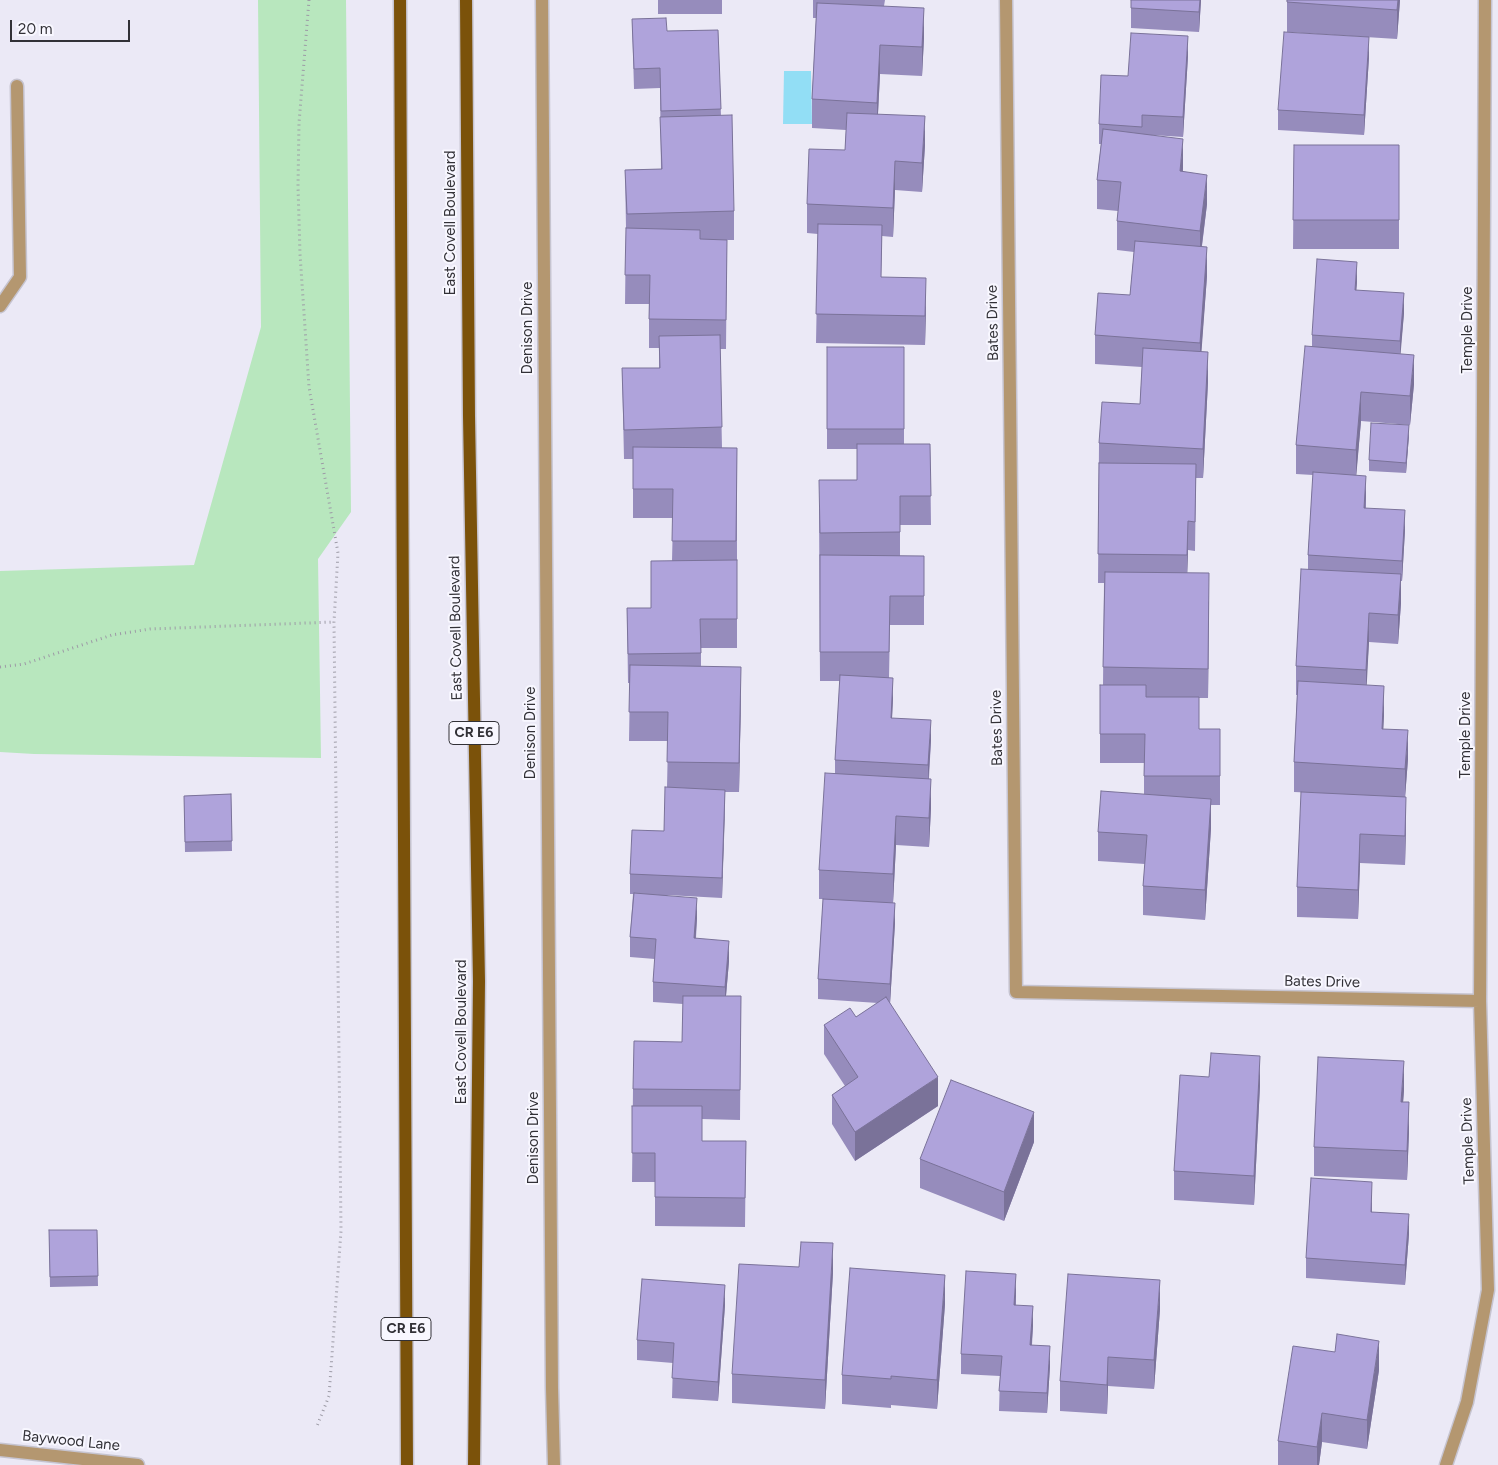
<!DOCTYPE html>
<html>
<head>
<meta charset="utf-8">
<style>
	body { margin:0 }
	#map { position:relative; width:1498px; height:1465px; overflow:hidden; background:#ebe9f6; font-family:Figtree,sans-serif }
	canvas { display:block }
	.scale { position:absolute; left:10px; top:20px; width:120px; height:22px; box-sizing:border-box; border:2px solid #323137; border-top:0; padding-left:6px; font-size:15px; line-height:18px; white-space:nowrap; color:#323137; -webkit-text-stroke:4px #f8f7ff; paint-order:stroke }
</style>
</head>
<body>
<div id="map">
<canvas width="1498" height="1465"></canvas>
<div class="scale">20 m</div>
</div>
<script>
const context = document.querySelector('canvas').getContext('2d');
context.lineJoin = 'round';
function fill(path, color) {
  context.fillStyle = color;
  context.fill(path, 'evenodd');
}
function toPath(rows) {
  const path = new Path2D();
  for (const r of rows) {
    path.moveTo(r[0], r[1]);
    for (let i = 2; i < r.length; i += 2) path.lineTo(r[i], r[i + 1]);
  }
  return path;
}
function stroke(path, color, width, dash) {
  context.strokeStyle = color;
  context.lineWidth = width;
  context.lineCap = dash ? 'butt' : 'round';
  context.setLineDash(dash || []);
  context.stroke(path);
}
function write(font, color, halo, rows, align = 'center') {
  context.font = font + ' Figtree,sans-serif';
  context.lineWidth = 4;
  context.setLineDash([]);
  context.textBaseline = 'middle';
  context.strokeStyle = halo;
  context.fillStyle = color;
  for (const [text, x, y, turn = 0] of rows) {
    context.save();
    context.translate(x, y);
    context.rotate((+turn || 0) * Math.PI / 180);
    context.textAlign = isNaN(turn) ? turn : align;
    if (halo) context.strokeText(text, 0, 0);
    context.fillText(text, 0, 0);
    context.restore();
  }
}
const green = toPath([
	[258,0,346,0,351,512,318,559,321,758,34,754,0,752,0,571,194,565,261,327]
]);
const water = toPath([
	[784,71,811,71,812,124,783,124]
]);
const path = toPath([
	[309,0,299,123,298,186,300,254,309,387,338,553,334,622,341,1231,329,1396,317,1426],
	[0,667,24,664,112,635,150,629,334,622]
]);
const street = toPath([
	[542,0,552,1388,554,1465],
	[1006,0,1016,992,1480,1001],
	[0,306,20,277,17,86],
	[0,1450,138,1465],
	[1446,1465,1467,1402,1488,1290,1480,1001,1485,0]
]);
const primary = toPath([
	[400,0,407,1465],
	[466,0,469,416,479,981,474,1465]
]);
const wall = toPath([
	[658,0,722,0,722,14,658,14],
	[813,0,885,0,884,6,924,38,922,76,880,74,878,114,925,145,922,192,895,190,893,237,882,236,881,277,926,307,925,345,816,343,818,234,807,233,807,204,845,150,846,130,812,128,812,99,816,18,813,18],
	[1201,0,1199,32,1131,28,1131,8],
	[1287,0,1400,0,1397,39,1287,32],
	[632,19,667,31,718,30,721,116,734,211,734,240,727,240,726,349,720,349,722,448,737,448,737,648,701,648,701,666,741,696,739,792,725,792,722,898,667,895,697,918,696,938,729,961,726,996,741,996,740,1120,702,1119,702,1141,746,1141,745,1227,655,1226,655,1182,632,1182,633,1089,682,1042,683,1004,653,1002,653,982,655,959,630,957,630,937,633,894,630,894,630,874,664,831,667,787,668,741,629,741,630,683,628,683,627,608,651,608,672,561,673,518,633,518,633,459,624,459,622,368,659,368,659,348,649,348,649,304,625,304,626,228,625,170,661,169,660,88,634,89],
	[1188,56,1183,137,1152,135,1183,168,1183,172,1207,204,1202,246,1207,276,1201,352,1208,382,1203,478,1196,478,1195,551,1188,550,1187,573,1209,602,1208,698,1199,698,1199,729,1220,729,1220,805,1211,805,1211,828,1205,920,1143,915,1143,886,1145,864,1098,861,1098,832,1144,794,1144,763,1100,763,1100,685,1103,685,1104,583,1098,583,1099,443,1140,404,1142,367,1095,364,1095,335,1130,295,1134,252,1117,250,1117,221,1118,211,1097,209,1097,180,1101,144,1099,144,1099,124,1128,76],
	[1369,57,1364,135,1278,130,1278,110],
	[1294,145,1399,145,1399,249,1293,249],
	[1357,282,1356,290,1404,313,1400,354,1414,384,1410,425,1361,421,1356,475,1366,496,1366,508,1405,530,1402,581,1401,581,1401,603,1398,644,1369,642,1366,685,1384,715,1383,729,1408,759,1405,797,1406,826,1405,865,1360,863,1358,919,1297,917,1297,887,1317,793,1294,792,1294,762,1297,695,1296,695,1296,666,1308,569,1308,555,1313,475,1296,474,1296,445,1312,346,1312,335],
	[827,347,904,347,904,444,930,444,931,525,900,525,900,556,924,556,924,625,890,625,889,678,893,698,892,718,931,740,929,778,931,808,929,847,896,845,893,903,895,923,890,1003,938,1106,855,1161,832,1124,832,1095,845,1086,824,1054,824,1025,856,1017,878,1003,818,999,818,979,823,899,819,899,819,870,835,773,835,760,840,681,820,681,819,509,857,480,857,449,827,449],
	[1409,435,1406,473,1369,471,1369,460],
	[231,794,232,851,185,852,184,796],
	[1260,1085,1254,1205,1174,1200,1174,1171],
	[1404,1090,1403,1102,1409,1132,1407,1180,1314,1176,1314,1147],
	[1034,1142,1004,1221,920,1188,920,1159],
	[1372,1202,1372,1212,1409,1234,1405,1285,1306,1278,1306,1258],
	[49,1230,97,1230,98,1286,50,1287],
	[833,1272,825,1409,732,1403,732,1374],
	[1016,1294,1016,1305,1033,1326,1032,1345,1050,1366,1047,1413,999,1411,1000,1376,961,1374,961,1354],
	[945,1304,937,1409,891,1405,891,1408,842,1404,842,1375],
	[725,1305,718,1401,672,1398,673,1363,637,1360,637,1340],
	[1160,1309,1154,1389,1108,1386,1107,1414,1060,1411,1060,1381],
	[1379,1370,1367,1449,1322,1442,1319,1465,1278,1465,1278,1441]
]);
const shadedWall = toPath([
	[1200,0,1201,0,1199,32,1199,12],
	[1398,0,1400,0,1397,39,1397,10],
	[924,8,924,38,922,76,922,47],
	[1188,36,1188,56,1183,137,1183,117],
	[1369,37,1369,57,1364,135,1364,115],
	[880,45,880,74,877,132,877,103],
	[925,116,925,145,922,192,922,163],
	[1183,139,1183,168,1180,200,1180,171],
	[895,161,895,190,893,237,893,208],
	[1207,175,1207,204,1200,260,1200,231],
	[1207,247,1207,276,1200,372,1200,343],
	[1357,262,1357,282,1355,310,1355,290],
	[926,278,926,307,925,345,925,316],
	[1404,293,1404,313,1400,361,1400,341],
	[1208,352,1208,382,1203,478,1203,449],
	[1414,355,1414,384,1410,425,1410,396],
	[1361,392,1361,421,1356,479,1356,450],
	[1409,425,1409,435,1406,473,1406,463],
	[1366,476,1366,496,1364,527,1364,508],
	[1405,510,1405,530,1402,581,1402,561],
	[1188,521,1188,550,1187,584,1187,555],
	[1209,573,1209,602,1208,698,1208,669],
	[1401,574,1401,603,1398,644,1398,615],
	[1369,613,1369,642,1366,699,1366,670],
	[741,667,741,696,739,792,739,763],
	[893,678,893,698,891,738,891,718],
	[1384,686,1384,715,1382,758,1382,729],
	[931,720,931,740,928,785,928,765],
	[1408,730,1408,759,1405,798,1405,769],
	[931,779,931,808,929,847,929,818],
	[725,790,725,810,722,898,722,878],
	[1406,797,1406,826,1405,865,1405,836],
	[1211,799,1211,828,1205,920,1205,890],
	[896,816,896,845,893,903,893,874],
	[1360,834,1360,863,1358,919,1358,890],
	[697,898,697,918,694,958,694,938],
	[895,903,895,923,890,1004,890,984],
	[729,941,729,961,725,1007,725,987],
	[1260,1056,1260,1085,1254,1205,1254,1176],
	[1404,1061,1404,1090,1401,1131,1401,1102],
	[938,1077,938,1106,855,1161,855,1132],
	[1409,1102,1409,1132,1407,1180,1407,1151],
	[1034,1112,1034,1142,1004,1221,1004,1192],
	[1372,1182,1372,1202,1371,1232,1371,1212],
	[1409,1214,1409,1234,1405,1285,1405,1265],
	[833,1243,833,1272,825,1409,825,1380],
	[1016,1274,1016,1294,1014,1325,1014,1305],
	[945,1275,945,1304,937,1409,937,1380],
	[1160,1280,1160,1309,1154,1389,1154,1360],
	[725,1285,725,1305,718,1401,718,1382],
	[1033,1306,1033,1326,1030,1365,1030,1345],
	[1379,1341,1379,1370,1367,1449,1367,1420],
	[1050,1346,1050,1366,1047,1413,1047,1393],
	[1108,1357,1108,1386,1107,1414,1107,1385],
	[1322,1413,1322,1442,1319,1465,1317,1465,1317,1447]
]);
const building = toPath([
	[1131,0,1200,0,1199,12,1131,8,1131,0],
	[1287,0,1398,0,1397,10,1287,2,1287,0],
	[817,3,924,8,922,47,880,45,877,103,812,99,817,3],
	[666,18,667,31,718,30,721,109,661,111,660,68,634,69,632,19,666,18],
	[1284,32,1369,37,1364,115,1278,110,1284,32],
	[1131,33,1188,36,1183,117,1142,115,1142,127,1099,124,1101,75,1128,76,1131,33],
	[847,113,925,116,922,163,895,161,893,208,807,204,809,149,845,150,847,113],
	[732,115,734,211,627,214,625,170,662,169,660,117,732,115],
	[1103,129,1183,139,1180,171,1207,175,1200,231,1117,221,1121,182,1097,180,1103,129],
	[1294,145,1399,145,1399,220,1293,220,1294,145],
	[818,224,882,225,881,277,926,278,925,316,816,314,818,224],
	[626,228,700,230,700,239,727,240,726,320,649,319,650,275,625,275,626,228],
	[1135,241,1207,247,1200,343,1095,335,1098,293,1130,295,1135,241],
	[1317,259,1357,262,1355,290,1404,293,1400,341,1312,335,1317,259],
	[720,335,722,427,624,430,622,368,660,368,659,336,720,335],
	[1305,346,1414,355,1410,396,1361,392,1356,450,1296,445,1305,346],
	[827,347,904,347,904,429,827,429,827,347],
	[1143,348,1208,352,1203,449,1099,443,1102,402,1140,404,1143,348],
	[1371,423,1409,425,1406,463,1369,460,1371,423],
	[857,444,930,444,931,496,900,496,900,532,820,533,819,480,857,480,857,444],
	[633,447,737,448,736,541,672,541,673,489,633,489,633,447],
	[1099,463,1196,464,1195,522,1188,521,1187,555,1098,554,1099,463],
	[1313,472,1366,476,1364,508,1405,510,1402,561,1308,555,1313,472],
	[820,555,924,556,924,596,890,596,889,652,820,652,820,555],
	[737,560,737,619,700,619,701,653,628,654,627,608,651,608,651,561,737,560],
	[1301,569,1401,574,1398,615,1369,613,1366,670,1296,666,1301,569],
	[1105,572,1209,573,1208,669,1103,667,1105,572],
	[630,665,741,667,739,763,667,762,668,712,629,712,630,665],
	[840,675,893,678,891,718,931,720,928,765,835,760,840,675],
	[1298,681,1384,686,1382,729,1408,730,1405,769,1294,762,1298,681],
	[1100,685,1146,685,1146,697,1199,697,1199,729,1220,729,1220,776,1144,776,1145,734,1100,734,1100,685],
	[825,773,931,779,929,818,896,816,893,874,819,870,825,773],
	[665,787,725,790,722,878,630,874,632,830,664,831,665,787],
	[1101,791,1211,799,1205,890,1143,886,1147,835,1098,832,1101,791],
	[1301,792,1406,797,1405,836,1360,834,1358,890,1297,887,1301,792],
	[231,794,232,841,185,842,184,796,231,794],
	[634,893,697,898,694,938,729,941,725,987,653,982,656,939,630,937,634,893],
	[823,899,895,903,890,984,818,979,823,899],
	[683,996,741,996,740,1090,633,1089,634,1041,682,1042,683,996],
	[886,997,938,1077,855,1132,832,1095,858,1077,824,1025,850,1008,856,1017,886,997],
	[1211,1053,1260,1056,1254,1176,1174,1171,1180,1075,1209,1077,1211,1053],
	[1318,1057,1404,1061,1401,1102,1409,1102,1407,1151,1314,1147,1318,1057],
	[951,1080,1034,1112,1004,1192,920,1159,951,1080],
	[632,1106,702,1106,702,1141,746,1141,745,1198,655,1197,655,1153,632,1153,632,1106],
	[1311,1178,1372,1182,1371,1212,1409,1214,1405,1265,1306,1258,1311,1178],
	[49,1230,97,1230,98,1276,50,1277,49,1230],
	[801,1242,833,1243,825,1380,732,1374,739,1264,799,1267,801,1242],
	[850,1268,945,1275,937,1380,891,1376,891,1379,842,1375,850,1268],
	[966,1271,1016,1274,1014,1305,1033,1306,1030,1345,1050,1346,1047,1393,999,1391,1002,1356,961,1354,966,1271],
	[1068,1274,1160,1280,1154,1360,1108,1357,1107,1385,1060,1381,1068,1274],
	[642,1279,725,1285,718,1382,672,1378,674,1343,637,1340,642,1279],
	[1337,1334,1379,1341,1367,1420,1322,1413,1317,1447,1278,1441,1293,1346,1335,1352,1337,1334]
]);
const shields = [
	[474,733,50],
	[406,1329,50]
];
const shieldNames = [
	["CR E6",474,733],
	["CR E6",406,1329]
];
const streetNames = [
	["East Covell Boulevard",451,223,-90],
	["Bates Drive",993,323,-91],
	["Denison Drive",528,328,-90],
	["Temple Drive",1468,330,-90],
	["East Covell Boulevard",456,628,-91],
	["Bates Drive",997,728,-91],
	["Denison Drive",531,733,-90],
	["Temple Drive",1466,735,-90],
	["Bates Drive",1322,982,1],
	["East Covell Boulevard",462,1032,-90],
	["Denison Drive",534,1138,-90],
	["Temple Drive",1468,1141,-92],
	["Baywood Lane",71,1441,6]
];
fill(green, '#b8e7be');
fill(water, '#92def5');
stroke(street, '#c6c4d0', 15);
stroke(primary, '#c6c4d0', 15);
stroke(path, '#9d9ba6', 3, [1, 4]);
stroke(street, '#b49770', 12);
stroke(primary, '#7b520a', 12);
fill(wall, '#968cbc');
fill(shadedWall, '#7a7299');
fill(building, '#afa3db');
stroke(building, '#7a7299', 1);
for (const [x, y, w] of shields) {
  const box = new Path2D();
  box.roundRect(x - w / 2, y - 11.5, w, 23, 4);
  context.fillStyle = '#f8f7ff';
  context.fill(box);
  stroke(box, '#323137', 1);
}
write('bold 14px', '#323137', null, shieldNames);
write('15px', '#323137', '#f8f7ff', streetNames);
</script>
</body>
</html>
